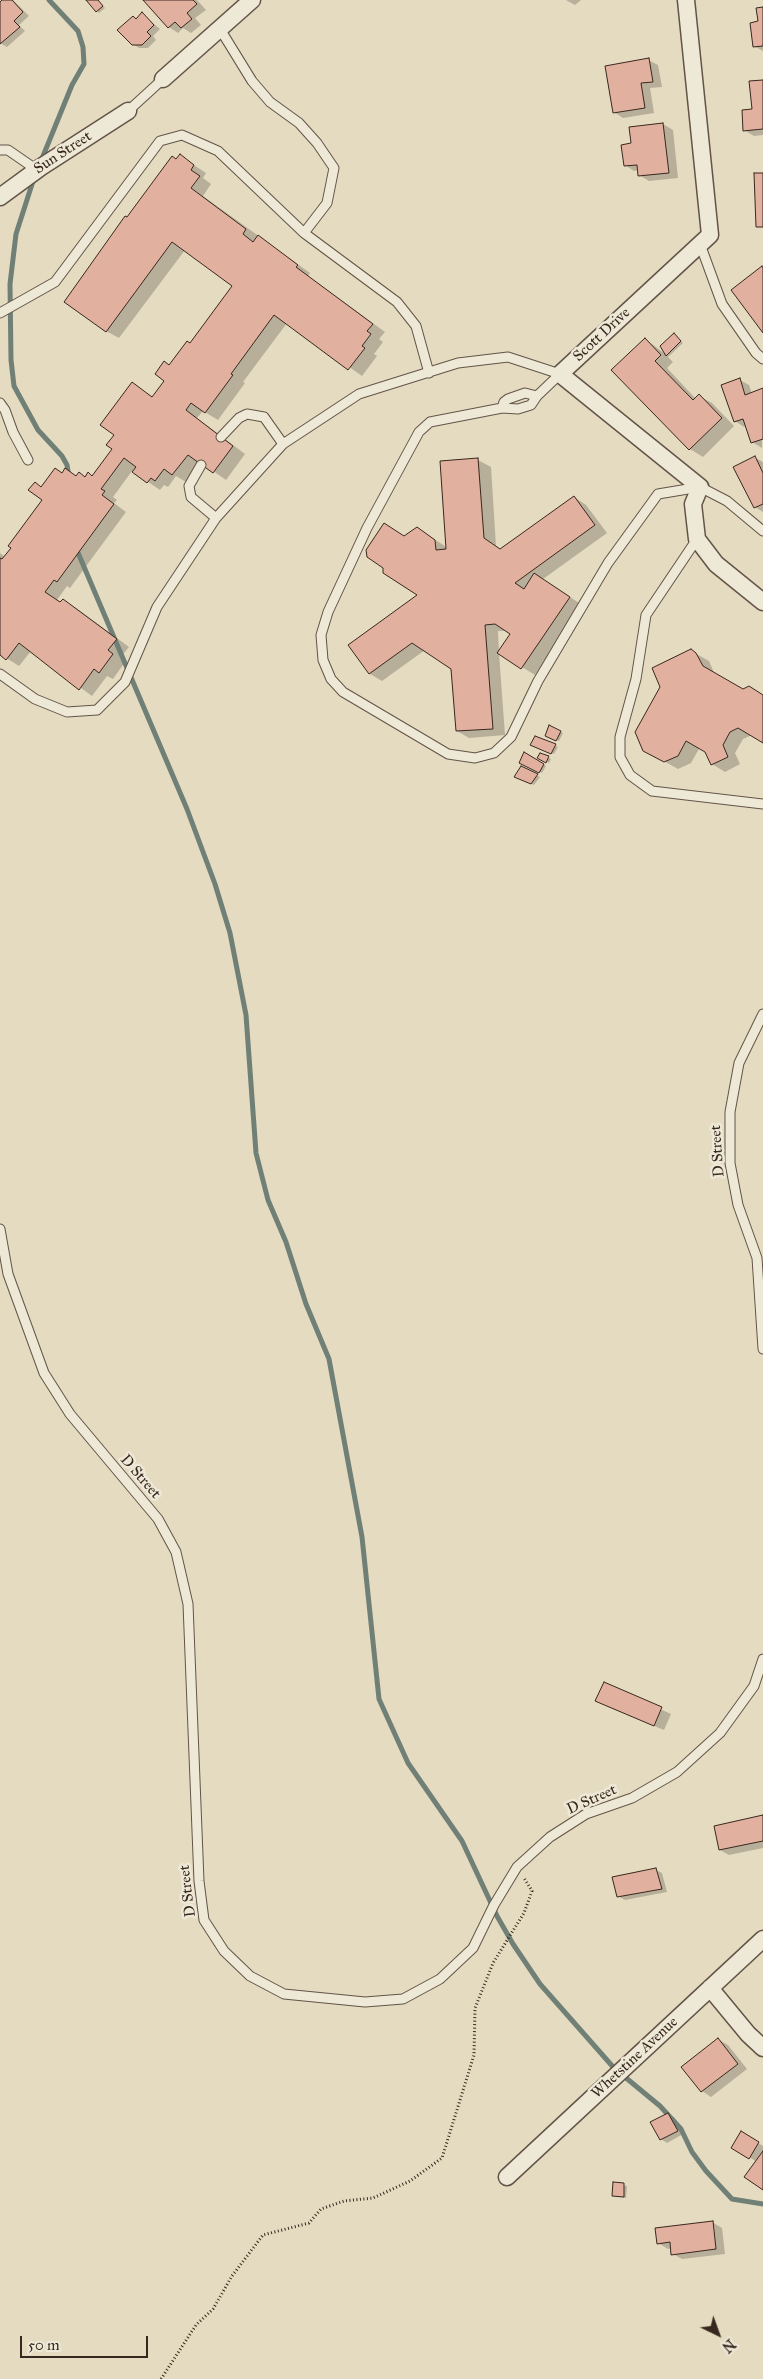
<!DOCTYPE html>
<html>
<head>
<meta charset="utf-8">
<style>
	body { margin:0 }
	#map { position:relative; width:763px; height:2379px; overflow:hidden; background:#e5dbc1; font-family:"IM FELL Great Primer",serif }
	canvas { display:block }
	.north { position:absolute; left:693px; top:2309px; width:50px; height:50px; -webkit-text-stroke:4px #eee8d7; paint-order:stroke; rotate:138deg; font-size:14px; font-weight:700; line-height:20px; text-align:center; color:#38271e }
	.north::after { content:''; display:block; margin:auto; width:18px; height:22px; background:#38271e; clip-path:polygon(50% 0,100% 100%,50% 72%,0 100%) }
	.scale { position:absolute; left:20px; top:2336px; width:128px; height:22px; box-sizing:border-box; border:2px solid #38271e; border-top:0; padding-left:6px; font-size:15px; line-height:18px; white-space:nowrap; color:#38271e; -webkit-text-stroke:4px #eee8d7; paint-order:stroke }
</style>
</head>
<body>
<div id="map">
<canvas width="763" height="2379"></canvas>
<div class="north">N</div>
<div class="scale">50 m</div>
</div>
<script>
const context = document.querySelector('canvas').getContext('2d');
context.lineJoin = 'round';
function fill(path, color) {
  context.fillStyle = color;
  context.fill(path, 'evenodd');
}
function toPath(rows) {
  const path = new Path2D();
  for (const r of rows) {
    path.moveTo(r[0], r[1]);
    for (let i = 2; i < r.length; i += 2) path.lineTo(r[i], r[i + 1]);
  }
  return path;
}
function stroke(path, color, width, dash) {
  context.strokeStyle = color;
  context.lineWidth = width;
  context.lineCap = dash ? 'butt' : 'round';
  context.setLineDash(dash || []);
  context.stroke(path);
}
function write(font, color, halo, rows, align = 'center') {
  context.font = font + ' "IM FELL Great Primer",serif';
  context.lineWidth = 5;
  context.setLineDash([]);
  context.textBaseline = 'middle';
  context.strokeStyle = halo;
  context.fillStyle = color;
  for (const [text, x, y, turn = 0] of rows) {
    context.save();
    context.translate(x, y);
    context.rotate((+turn || 0) * Math.PI / 180);
    context.textAlign = isNaN(turn) ? turn : align;
    if (halo) context.strokeText(text, 0, 0);
    context.fillText(text, 0, 0);
    context.restore();
  }
}
const shadow = toPath([
	[4,0,13,0,29,16,19,25,25,31,7,47,0,43,0,4],
	[87,0,98,0,105,8,99,13],
	[145,0,197,0,206,10,195,18,201,25,191,33,183,28,178,33,169,27],
	[566,0,581,0,575,5],
	[763,8,763,51,754,46],
	[142,14,160,29,153,36,156,40,148,48,139,48,133,44,133,17,137,19],
	[648,60,658,65,662,87,650,88,654,113,623,118,614,112],
	[763,81,763,135,754,136,744,130],
	[663,124,673,130,678,178,649,181,639,175,638,170,634,171,625,165,633,144],
	[180,156,206,173,203,178,211,184,203,196,310,273,308,276,385,332,379,339,383,342,374,354,377,356,362,376,287,323,243,382,245,383,218,420,203,411,197,418,245,454,226,480,200,462,186,482,176,476,168,487,164,485,160,490,132,471,113,497,117,500,114,503,126,512,70,588,67,586,57,600,76,608,129,647,120,658,125,662,113,679,107,676,92,696,31,651,19,666,0,654,0,553,5,557,44,500,35,483,42,488,66,470,78,477,93,477,114,449,115,435,132,383,153,397,165,380,170,366,190,345,234,285,185,250,119,338,106,331,127,219],
	[676,336,683,343,668,357,673,362,667,368,696,399,699,396,712,403,734,426,703,457,690,449,613,370,645,339,664,353],
	[740,380,749,385,752,394,763,390,762,448,752,442,747,426,744,427,735,421],
	[754,457,763,462,763,512,755,507],
	[478,460,491,467,496,546,501,550,574,497,586,505,607,533,543,579,582,605,535,675,499,653,505,735,469,738,457,731,452,668,425,650,382,681,370,674,419,595,405,537,429,536,448,548],
	[498,631,507,631,512,634,499,652],
	[691,651,709,661,715,675,743,691,763,696,763,741,752,735,743,739,735,753,740,764,725,772,712,764,706,751,700,747,691,763,678,769,644,750],
	[550,727,563,733,559,741,549,737],
	[536,737,558,747,554,754,534,746],
	[525,754,546,766,542,773,521,762],
	[541,754,551,759,549,763,539,757],
	[522,768,540,777,534,785,518,778],
	[605,1684,671,1714,664,1730,606,1706],
	[763,1817,763,1848,729,1855,720,1850],
	[656,1870,662,1873,667,1892,625,1900,618,1896],
	[718,2039,728,2045,747,2069,711,2097,702,2091],
	[668,2114,675,2118,683,2134,667,2143,661,2139],
	[742,2133,763,2146,763,2189,757,2162,733,2147],
	[614,2184,627,2186,626,2198,613,2196],
	[712,2222,722,2228,725,2254,682,2259,673,2254,672,2248,668,2249,658,2243]
]);
const stream = toPath([
	[41,161,72,85,84,64,83,47,78,31,49,0],
	[34,178,16,234,10,284,11,360,14,386,38,430,62,456,67,465,69,477],
	[76,548,187,809,215,884,230,933,246,1015,256,1153,268,1200,286,1242,306,1304,329,1359,362,1537,379,1699,408,1763,462,1841,497,1916,513,1944,540,1984,614,2068,660,2106,681,2129,692,2152,706,2171,732,2199,763,2204]
]);
const building = toPath([
	[2,0,12,0,23,12,14,21,20,27,0,44,0,2,2,0],
	[86,0,98,0,103,6,96,12,86,0],
	[143,0,193,0,197,4,187,13,192,19,181,28,175,22,168,28,143,0],
	[763,7,763,46,753,47,750,23,758,21,756,8,763,7],
	[142,12,154,25,147,32,151,36,142,45,132,45,117,30,133,16,136,19,142,12],
	[649,58,653,82,641,83,645,108,613,113,605,66,649,58],
	[763,80,763,129,743,131,742,110,752,109,749,81,763,80],
	[663,123,669,173,638,176,637,165,624,166,621,145,631,143,629,127,663,123],
	[180,154,194,165,191,170,200,176,191,188,246,229,243,234,253,242,258,235,298,265,296,267,373,324,367,331,371,334,362,346,365,348,348,370,274,315,231,374,233,375,205,413,191,403,186,410,233,446,213,473,188,455,172,475,164,469,155,481,151,478,147,483,132,472,136,467,124,458,101,489,105,491,102,495,114,504,57,582,54,580,45,592,60,602,63,599,117,639,108,650,113,654,99,673,94,669,79,690,19,643,6,660,0,655,0,558,2,559,11,548,8,546,42,500,28,490,35,482,41,487,55,468,62,473,65,468,76,476,79,472,85,477,88,472,92,476,112,449,106,445,114,435,100,425,132,382,152,397,164,381,155,374,164,361,169,365,187,341,190,343,232,286,172,242,106,332,64,302,125,216,127,217,172,156,176,159,180,154],
	[754,173,763,173,763,227,756,227,754,173],
	[762,266,763,268,763,333,731,290,762,266],
	[674,333,681,341,666,356,660,346,674,333],
	[645,338,661,355,655,361,693,400,699,394,722,418,689,450,611,370,645,338],
	[740,378,745,395,763,388,763,439,751,443,743,419,734,422,721,385,740,378],
	[755,456,763,473,763,504,754,508,733,467,755,456],
	[478,458,484,538,500,549,574,496,595,525,515,583,524,589,534,573,570,597,521,669,497,653,510,634,495,624,485,625,493,729,456,731,451,669,412,643,369,674,348,645,417,595,383,573,383,568,367,557,366,550,384,523,404,536,417,527,435,540,436,550,446,549,440,461,478,458],
	[691,649,696,653,703,666,743,689,749,686,763,695,763,743,738,728,730,732,723,745,728,757,711,765,705,752,686,741,678,756,664,762,643,751,635,732,660,687,652,668,691,649],
	[549,725,561,731,556,741,545,736,549,725],
	[535,736,556,744,551,754,530,745,535,736],
	[524,752,544,764,539,773,519,763,524,752],
	[540,753,549,756,546,763,537,758,540,753],
	[521,766,538,774,531,784,514,777,521,766],
	[604,1682,662,1707,654,1726,595,1701,604,1682],
	[763,1815,763,1841,719,1850,714,1826,763,1815],
	[656,1868,662,1889,617,1897,612,1877,656,1868],
	[718,2038,738,2064,701,2092,681,2067,718,2038],
	[668,2113,678,2131,660,2140,650,2122,668,2113],
	[741,2131,759,2142,749,2159,731,2148,741,2131],
	[763,2151,763,2190,744,2177,763,2151],
	[613,2182,624,2183,624,2197,612,2196,613,2182],
	[713,2221,716,2249,671,2255,670,2242,657,2244,655,2228,713,2221]
]);
const path = toPath([
	[161,2379,196,2325,213,2309,232,2276,263,2235,309,2223,321,2209,344,2201,373,2198,410,2181,442,2158,474,2055,475,2008,493,1963,524,1913,532,1891,524,1878]
]);
const service = toPath([
	[220,29,252,81,270,102,299,123,317,143,334,168,327,203,304,233],
	[128,111,163,79],
	[0,150,8,150,37,170],
	[700,244,722,304,756,353,763,359],
	[0,313,55,282,160,141,182,135,218,151,304,233,397,302,416,326,429,373],
	[0,403,5,410,13,432,28,460],
	[502,408,504,402,508,399,525,393,537,396],
	[221,437,239,418,247,414,264,417,283,444],
	[201,465,189,486,191,497,216,518],
	[697,539,646,615,636,679,620,737,620,757,630,775,652,791,763,804],
	[0,674,35,699,67,712,97,710,125,682,157,607,216,518,283,444,359,394,458,363,508,357,560,374,537,396,531,405,518,409,502,408,430,422,419,432,367,528,328,612,321,635,323,660,331,679,343,692,448,754,475,758,494,753,511,737,538,681,608,563,658,494,700,487,727,501,763,531],
	[763,1014,739,1063,730,1112,730,1163,738,1205,757,1258,763,1349],
	[0,1229,8,1274,44,1373,70,1414,158,1519,176,1552,188,1604,199,1881,204,1920,224,1951,250,1976,284,1994,365,2002,403,1999,440,1979,473,1948,494,1905,517,1867,550,1837,586,1814,632,1798,677,1772,720,1733,754,1686,763,1659]
]);
const minor = toPath([
	[686,0,710,235,560,374,700,487,693,504,697,539,716,564,763,602],
	[163,79,252,0],
	[0,197,41,167,128,111],
	[710,1988,748,2034,763,2048],
	[507,2177,763,1939]
]);
const streetNames = [
	["Sun Street",63,153,-33],
	["Scott Drive",602,335,-43],
	["D Street",718,1151,-94],
	["D Street",140,1477,49],
	["D Street",592,1800,-24],
	["D Street",188,1891,-97],
	["Whetstine Avenue",635,2058,-43]
];
fill(shadow, '#0003');
stroke(stream, '#708077', 5);
fill(building, '#e2b09e');
stroke(building, '#38271e', 1);
stroke(service, '#635447', 11);
stroke(minor, '#635447', 19);
stroke(path, '#38271e', 3, [1, 2.5]);
stroke(service, '#eee8d7', 9);
stroke(minor, '#eee8d7', 16);
write('15px', '#38271e', '#eee8d7', streetNames);
</script>
</body>
</html>
